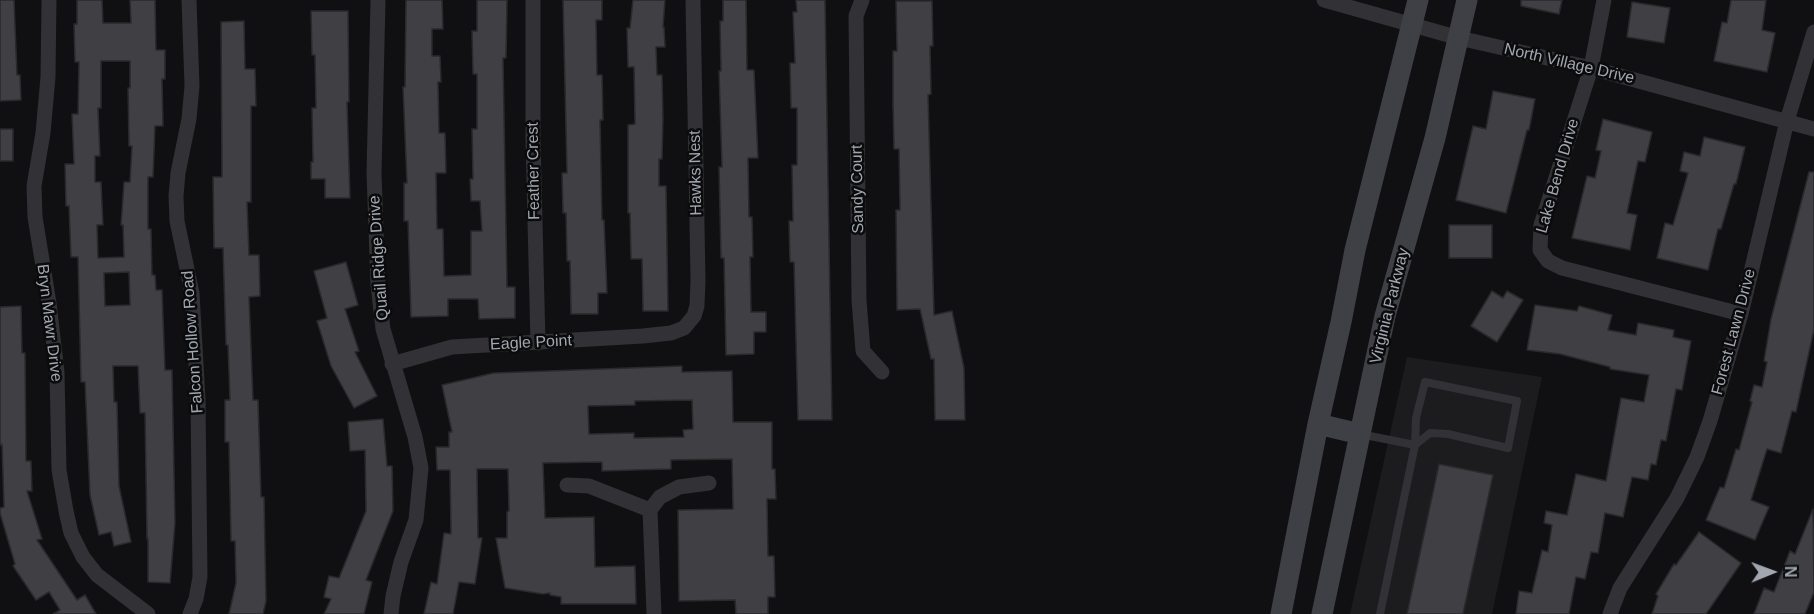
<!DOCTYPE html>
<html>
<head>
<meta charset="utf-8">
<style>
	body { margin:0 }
	#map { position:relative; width:1814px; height:614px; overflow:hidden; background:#100f11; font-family:Helvetica,sans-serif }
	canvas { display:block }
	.north { position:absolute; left:1742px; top:542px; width:60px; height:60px; -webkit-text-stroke:4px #0b0b0c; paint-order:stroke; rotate:89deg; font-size:16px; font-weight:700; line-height:24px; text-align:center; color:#a1a6b1 }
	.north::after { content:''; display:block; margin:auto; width:21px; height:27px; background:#a1a6b1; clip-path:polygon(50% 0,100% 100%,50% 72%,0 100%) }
</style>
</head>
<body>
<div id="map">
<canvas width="1814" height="614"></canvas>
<div class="north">N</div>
</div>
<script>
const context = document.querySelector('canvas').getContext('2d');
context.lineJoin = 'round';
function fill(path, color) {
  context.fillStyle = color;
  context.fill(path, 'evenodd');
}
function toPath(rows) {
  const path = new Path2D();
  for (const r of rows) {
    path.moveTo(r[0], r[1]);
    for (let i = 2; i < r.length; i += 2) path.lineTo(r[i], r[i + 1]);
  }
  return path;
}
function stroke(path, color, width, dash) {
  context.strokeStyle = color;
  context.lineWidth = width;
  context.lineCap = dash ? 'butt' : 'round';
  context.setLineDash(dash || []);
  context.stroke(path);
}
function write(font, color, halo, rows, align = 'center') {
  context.font = font + ' Helvetica,sans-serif';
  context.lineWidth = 5;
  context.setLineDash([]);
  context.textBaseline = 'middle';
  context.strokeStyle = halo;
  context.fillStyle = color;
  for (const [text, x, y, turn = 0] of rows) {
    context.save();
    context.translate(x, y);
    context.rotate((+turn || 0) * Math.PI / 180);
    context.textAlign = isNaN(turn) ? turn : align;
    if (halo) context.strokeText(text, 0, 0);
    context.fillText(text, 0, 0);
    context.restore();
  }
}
const built = toPath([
	[1407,357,1542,377,1492,614,1350,614]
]);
const building = toPath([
	[0,0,14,0,17,75,20,75,21,100,0,101,0,0],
	[77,0,102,0,103,23,131,23,130,0,155,0,156,50,165,50,165,79,162,79,163,126,155,126,153,177,148,177,148,229,151,229,152,275,155,275,156,290,162,290,165,370,172,370,175,523,170,583,148,582,148,538,147,539,145,413,140,413,138,366,113,366,114,402,117,402,119,486,131,542,114,546,111,532,99,535,90,495,85,382,81,382,78,257,71,257,69,206,66,206,65,164,74,164,72,114,78,114,79,62,75,62,74,24,77,24,77,0],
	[101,61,130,61,130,88,128,88,129,146,132,146,130,182,124,182,121,225,123,225,124,257,98,258,97,225,103,225,101,182,95,182,95,156,100,156,98,108,101,108,101,61],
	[129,272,130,305,105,306,104,273,129,272],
	[406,0,442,0,443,29,432,29,432,56,440,56,441,82,438,82,439,133,445,133,446,173,436,173,437,229,443,229,444,276,471,275,471,231,482,231,480,201,471,201,470,179,473,179,472,129,477,129,477,74,473,74,472,31,477,31,477,0,507,0,506,58,503,58,507,287,515,287,515,318,479,319,478,299,448,299,448,316,411,317,408,221,404,221,404,183,407,183,403,87,405,87,406,0],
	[563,0,602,0,602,20,596,20,597,75,602,75,603,120,600,120,602,220,604,220,607,293,598,293,598,314,571,314,570,261,567,261,566,213,563,213,562,173,567,173,563,0],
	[633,0,665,0,663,27,664,27,665,47,656,47,657,75,662,75,663,118,662,159,659,159,659,186,666,186,668,311,643,311,642,259,631,259,630,213,628,213,628,125,635,124,634,67,628,67,627,28,630,28,633,0],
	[723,0,746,0,747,70,754,70,758,158,748,158,749,217,752,217,753,257,750,257,751,312,766,312,766,332,754,332,754,354,726,355,724,258,721,258,719,167,722,167,719,71,721,71,720,21,723,21,723,0],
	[796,0,825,0,832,420,798,420,794,262,790,262,789,221,793,221,792,165,797,165,797,108,791,108,790,63,795,63,793,12,797,12,796,0],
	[1521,0,1562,0,1559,14,1521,6,1521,0],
	[1731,0,1766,0,1762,30,1775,33,1767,72,1714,61,1722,22,1727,23,1731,0],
	[896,1,932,1,933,46,930,46,931,94,928,95,934,315,952,311,964,368,965,420,935,420,934,359,931,359,920,309,897,310,896,210,900,210,899,149,894,149,893,104,893,51,897,51,896,1],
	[1632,2,1670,8,1664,43,1627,37,1632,2],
	[311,11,348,11,349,102,347,102,350,198,325,198,325,179,311,179,311,162,313,162,312,108,316,108,315,55,312,55,311,11],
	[244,21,245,69,255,69,256,106,251,106,251,202,247,202,249,255,259,255,260,296,249,297,253,400,258,400,261,497,264,497,266,601,263,614,229,614,236,583,235,541,231,541,229,442,225,442,225,400,230,400,228,345,226,345,223,248,214,248,213,177,222,177,221,22,244,21],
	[1493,91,1535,99,1529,130,1527,130,1506,213,1456,200,1473,126,1486,129,1493,91],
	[1603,119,1652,132,1645,162,1638,161,1627,213,1637,215,1630,250,1572,238,1587,176,1595,178,1601,151,1596,150,1603,119],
	[0,129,13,129,13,161,0,161,0,129],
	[1704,137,1745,147,1736,184,1734,184,1721,229,1718,229,1708,270,1657,258,1665,223,1673,225,1688,173,1680,171,1684,152,1700,156,1704,137],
	[1809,172,1814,172,1814,329,1796,412,1792,411,1781,453,1767,449,1751,500,1769,507,1755,540,1706,520,1720,487,1724,488,1736,449,1739,450,1752,402,1750,401,1754,385,1762,387,1767,362,1764,361,1771,319,1809,172],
	[1449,225,1492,225,1492,258,1449,258,1449,225],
	[346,262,358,305,345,309,359,351,355,352,377,396,354,408,331,366,317,321,327,318,314,271,346,262],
	[1492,291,1503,298,1507,291,1523,300,1497,342,1471,326,1492,291],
	[1535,305,1577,311,1579,306,1612,315,1608,330,1636,335,1638,323,1674,330,1673,337,1691,341,1682,390,1676,389,1666,441,1661,440,1656,465,1651,464,1648,480,1632,477,1623,517,1605,513,1598,553,1591,552,1585,579,1576,577,1569,614,1516,614,1519,591,1532,593,1542,550,1548,552,1552,525,1544,523,1546,511,1567,515,1576,474,1606,481,1621,398,1644,402,1649,375,1610,369,1610,367,1560,354,1527,350,1535,305],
	[21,306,22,353,25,353,26,461,31,461,32,491,27,491,42,539,37,540,77,600,85,595,96,614,53,614,60,610,49,592,36,600,13,566,15,564,0,513,0,508,4,507,2,444,0,445,0,307,21,306],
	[682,366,682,372,732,371,733,422,772,422,772,469,775,469,776,499,767,499,768,556,774,556,775,597,768,597,768,614,736,614,735,600,679,601,678,510,733,509,732,459,671,460,671,469,635,470,602,471,602,462,543,463,545,518,594,517,595,567,635,566,636,604,561,604,561,597,550,595,550,593,543,594,505,588,496,538,507,538,507,512,509,511,508,469,477,469,478,538,482,538,475,584,459,582,453,614,424,614,431,582,437,584,444,533,451,534,450,470,437,470,436,447,449,447,449,432,452,432,442,385,494,373,682,366],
	[692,400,693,429,683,430,684,437,634,438,634,433,589,434,588,406,635,405,635,401,692,400],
	[383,419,387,466,392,466,393,511,366,580,372,582,364,614,324,614,331,599,324,597,329,576,339,578,366,511,365,450,350,451,348,422,383,419],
	[1439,464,1493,475,1463,614,1407,614,1439,464],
	[1813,509,1814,592,1805,614,1754,614,1764,588,1774,592,1790,551,1795,554,1813,509],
	[1699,532,1741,563,1706,614,1652,614,1658,596,1656,594,1674,564,1676,565,1699,532]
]);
const service = toPath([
	[1360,434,1415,445],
	[1380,614,1415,445,1416,418,1425,382,1517,401,1508,448,1448,434,1430,433,1415,445]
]);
const minor = toPath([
	[49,0,48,77,43,133,34,186,35,217,49,303,57,372,59,470,66,511,71,533,83,557,97,575,148,614],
	[189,0,192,86,189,119,178,173,176,196,177,221,192,293,198,400,200,577,196,599,190,614],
	[378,0,374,173,378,285,383,329,415,437,421,468,416,520,401,562,393,596,391,614],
	[533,0,533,140,538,343],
	[862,0,856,16,859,300,863,351,882,372],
	[1324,0,1459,38,1591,68,1814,129],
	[1604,0,1591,68,1541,225,1540,250,1548,261,1562,268,1741,314],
	[392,364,452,347,643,336,671,333,684,328,694,316,697,306,698,280,693,0],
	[567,485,589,486,650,510,654,614],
	[650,510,660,497,679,487,709,483],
	[1610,614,1620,588,1677,498,1697,457,1710,421,1741,314,1787,121,1814,32]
]);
const secondary = toPath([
	[1318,424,1360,434],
	[1281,614,1318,424,1341,322,1355,250,1418,0],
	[1322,614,1385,316,1435,138,1467,0]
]);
const streetNames = [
	["North Village Drive",1569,64,13],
	["Feather Crest",534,171,-91],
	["Hawks Nest",696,173,-91],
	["Lake Bend Drive",1558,176,-74],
	["Sandy Court",858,189,-91],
	["Quail Ridge Drive",379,258,-94],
	["Virginia Parkway",1390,306,-76],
	["Bryn Mawr Drive",49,323,83],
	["Forest Lawn Drive",1734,332,-75],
	["Falcon Hollow Road",193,342,-94],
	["Eagle Point",531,343,-3]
];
fill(built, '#1c1c1e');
fill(building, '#3f3f44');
stroke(building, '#2a2a2d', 1.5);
stroke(service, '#313136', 8);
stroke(minor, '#313136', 15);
stroke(secondary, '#3f4045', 21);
write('16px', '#a1a6b1', '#0b0b0c', streetNames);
</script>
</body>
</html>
